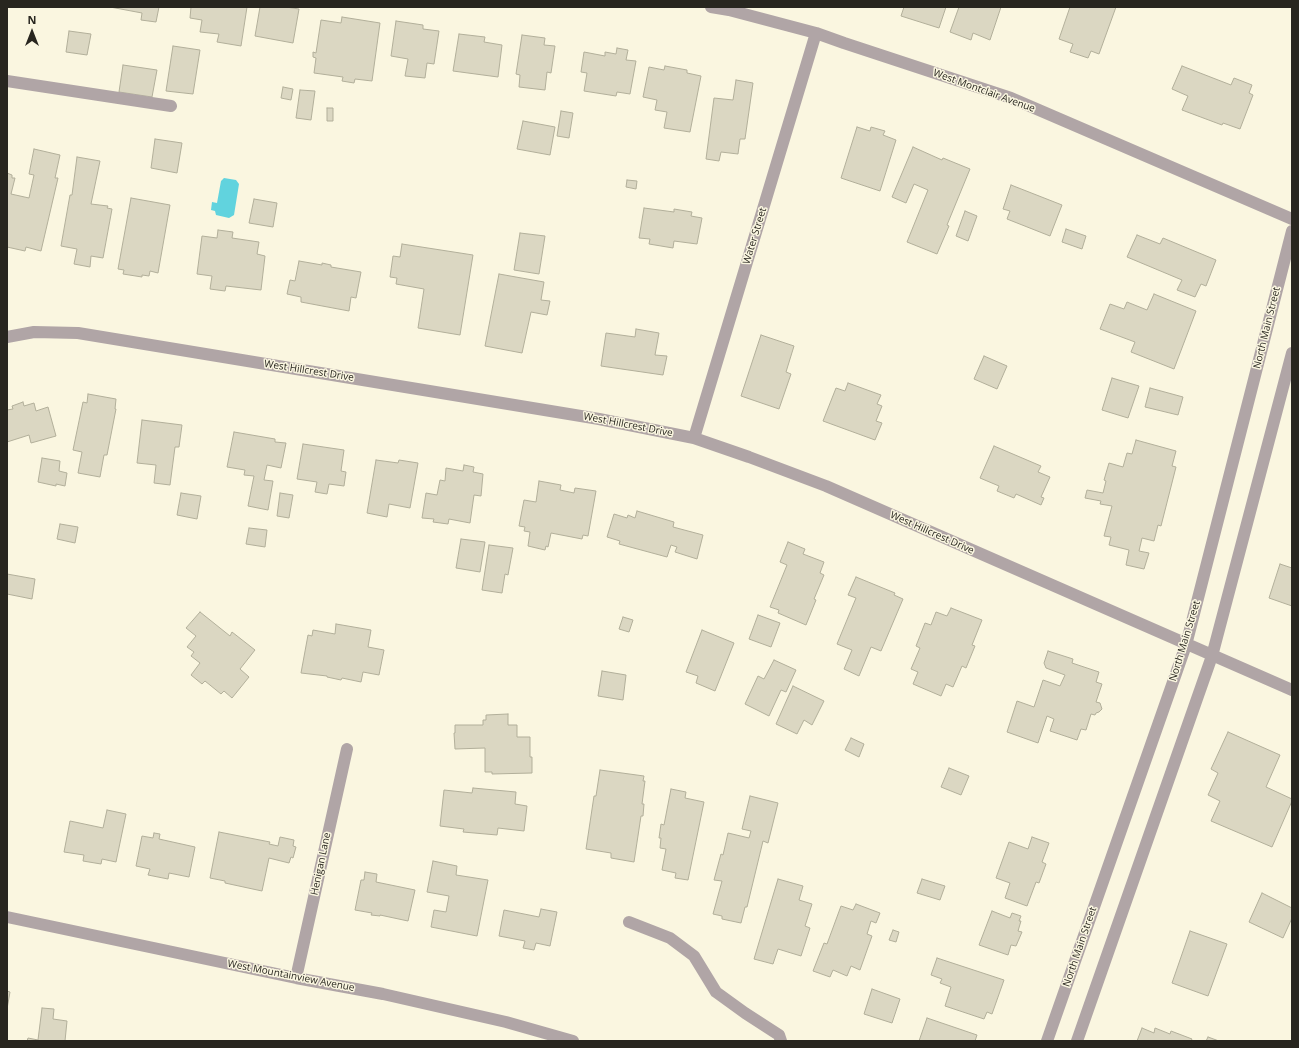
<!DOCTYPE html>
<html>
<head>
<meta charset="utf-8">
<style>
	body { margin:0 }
	#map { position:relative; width:1299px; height:1048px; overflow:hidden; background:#faf6e0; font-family:"Open Sans",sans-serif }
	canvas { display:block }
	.frame { position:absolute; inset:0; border:8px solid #28261f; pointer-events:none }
	.north { position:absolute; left:12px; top:12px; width:40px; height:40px; -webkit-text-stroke:3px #faf6e0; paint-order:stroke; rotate:0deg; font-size:11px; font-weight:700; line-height:16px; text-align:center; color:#28261f }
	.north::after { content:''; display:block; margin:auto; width:14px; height:18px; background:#28261f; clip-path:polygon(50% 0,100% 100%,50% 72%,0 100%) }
</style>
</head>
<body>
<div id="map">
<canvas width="1299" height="1048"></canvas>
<div class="frame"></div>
<div class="north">N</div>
</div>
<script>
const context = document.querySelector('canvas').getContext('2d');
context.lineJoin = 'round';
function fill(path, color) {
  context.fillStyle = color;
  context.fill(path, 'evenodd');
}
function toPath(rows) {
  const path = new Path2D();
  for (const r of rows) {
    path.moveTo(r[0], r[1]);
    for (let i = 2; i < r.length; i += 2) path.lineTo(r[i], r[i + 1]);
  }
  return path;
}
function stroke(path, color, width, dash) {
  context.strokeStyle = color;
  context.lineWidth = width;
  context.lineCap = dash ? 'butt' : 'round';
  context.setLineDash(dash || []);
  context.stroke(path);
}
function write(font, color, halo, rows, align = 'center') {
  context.font = font + ' "Open Sans",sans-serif';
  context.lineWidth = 3;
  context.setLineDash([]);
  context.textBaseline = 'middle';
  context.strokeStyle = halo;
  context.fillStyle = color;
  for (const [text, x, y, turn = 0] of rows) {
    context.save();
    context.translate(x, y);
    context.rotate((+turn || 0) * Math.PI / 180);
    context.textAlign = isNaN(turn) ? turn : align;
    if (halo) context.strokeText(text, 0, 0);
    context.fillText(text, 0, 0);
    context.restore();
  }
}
const water = toPath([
	[224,178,236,180,239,184,234,215,229,218,216,215,215,211,211,210,212,202,217,203,221,181]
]);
const building = toPath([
	[110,7,159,7,156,22,141,20,142,13,110,7],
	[191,7,247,7,241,46,217,42,219,34,200,32,202,20,190,18,191,7],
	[260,7,286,7,299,9,293,43,255,36,260,7],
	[904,7,946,7,939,28,901,16,904,7],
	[959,7,1001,7,990,40,973,33,971,40,950,32,959,7],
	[1070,7,1116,7,1099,54,1091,51,1088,58,1070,52,1073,44,1059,39,1070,7],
	[342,17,380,23,372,81,355,79,354,83,342,81,343,77,314,73,316,58,313,57,313,52,316,53,321,20,341,23,342,17],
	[396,21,423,25,423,29,439,31,434,64,427,63,425,78,405,76,408,59,391,56,396,21],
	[69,31,91,34,87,55,66,52,69,31],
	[459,34,485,37,484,42,502,45,498,77,453,71,459,34],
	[522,35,545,38,544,45,555,46,551,73,547,72,545,90,519,87,520,75,516,74,522,35],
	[173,46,200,50,193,94,166,91,173,46],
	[617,48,628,50,626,60,636,61,630,94,617,92,616,96,584,91,587,73,581,72,584,52,605,56,605,52,616,54,617,48],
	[123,65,157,70,152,97,119,92,123,65],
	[665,66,687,70,687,73,701,76,690,132,664,128,667,112,655,110,657,100,643,97,649,67,664,70,665,66],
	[1182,66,1231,85,1234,78,1252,85,1249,93,1253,95,1240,129,1223,123,1222,125,1182,110,1188,96,1172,89,1182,66],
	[736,80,753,83,745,139,740,139,738,154,721,152,719,161,706,159,714,98,733,100,736,80],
	[283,87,293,89,291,100,281,98,283,87],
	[300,90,315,91,311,120,296,118,300,90],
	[327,108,333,108,333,121,327,121,327,108],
	[561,111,573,113,569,138,557,136,561,111],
	[523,121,555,127,550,155,517,149,523,121],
	[857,127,870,131,871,127,885,131,883,135,896,140,880,191,841,178,857,127],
	[155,139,182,143,177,173,151,168,155,139],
	[913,147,942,160,943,158,970,169,947,225,949,226,937,254,907,242,928,190,914,184,906,203,892,197,913,147],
	[34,149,60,155,55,178,58,178,41,251,26,247,25,251,7,247,7,173,12,175,12,178,15,178,11,194,29,198,34,175,29,174,34,149],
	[77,157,100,161,91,204,108,206,107,208,112,209,103,258,91,256,90,267,74,264,77,249,61,246,70,195,72,195,77,157],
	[627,180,637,181,636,189,626,187,627,180],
	[1011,185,1062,205,1050,236,1007,219,1010,211,1003,209,1011,185],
	[131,198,170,205,158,273,150,271,149,276,142,275,142,277,123,274,124,270,118,269,131,198],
	[254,199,277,203,273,227,249,223,254,199],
	[644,208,674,212,674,209,692,212,691,216,702,218,697,244,674,241,673,248,649,244,650,239,639,238,644,208],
	[965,211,977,216,968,241,956,236,965,211],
	[1066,229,1086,236,1082,249,1062,242,1066,229],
	[218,230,233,232,232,238,259,242,257,254,265,256,261,290,226,286,225,291,210,289,212,276,197,274,202,236,217,238,218,230],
	[520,233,545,236,539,274,514,270,520,233],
	[1137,235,1160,244,1163,238,1216,260,1206,286,1201,284,1195,297,1177,290,1182,280,1127,257,1137,235],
	[402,244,473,255,460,335,418,328,424,289,396,284,397,278,390,277,393,256,400,257,402,244],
	[299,261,322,265,322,263,331,265,331,267,361,272,356,298,351,297,349,311,301,302,301,297,287,294,290,280,295,281,299,261],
	[499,274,544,282,541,300,550,301,547,315,531,312,522,353,485,346,499,274],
	[1154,294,1196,311,1174,369,1131,352,1135,342,1100,329,1110,304,1124,309,1127,302,1147,310,1154,294],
	[636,329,659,333,655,355,667,356,663,375,601,366,606,333,635,337,636,329],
	[761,335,794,346,786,372,791,374,779,409,741,396,761,335],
	[984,356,1007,366,997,389,974,379,984,356],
	[1112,378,1139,386,1128,418,1102,410,1112,378],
	[848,383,881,395,877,404,882,406,876,421,882,423,875,440,823,421,836,388,845,391,848,383],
	[1150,388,1183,397,1178,415,1145,407,1150,388],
	[88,394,116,399,115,409,116,409,107,455,104,455,100,477,78,473,82,452,73,450,83,402,87,403,88,394],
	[23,402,24,406,34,403,36,411,48,407,56,436,31,443,29,435,7,442,7,410,13,409,12,406,23,402],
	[142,420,182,425,179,447,175,447,170,485,154,483,156,465,137,463,142,420],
	[234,432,275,439,275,442,286,443,281,468,267,465,264,480,273,481,268,510,248,506,254,476,244,475,245,470,227,467,234,432],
	[1136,440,1176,451,1172,466,1176,467,1161,526,1158,525,1154,541,1142,538,1139,551,1149,553,1144,569,1126,565,1129,550,1109,545,1111,537,1104,536,1112,506,1100,504,1101,501,1085,498,1087,490,1103,493,1106,481,1104,480,1109,463,1123,467,1127,453,1132,454,1136,440],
	[303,444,344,450,341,471,346,472,344,486,329,484,327,494,315,492,317,482,297,479,303,444],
	[994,446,1041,466,1038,472,1050,477,1041,497,1044,498,1041,505,1016,494,1014,498,997,491,999,486,980,478,994,446],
	[42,458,60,461,59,471,67,473,65,486,56,484,56,486,38,482,42,458],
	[376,460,398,463,399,460,418,463,410,508,389,504,387,517,367,513,376,460],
	[464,465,474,467,473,472,483,474,481,496,474,495,470,523,449,519,448,524,433,522,434,519,422,518,426,493,437,495,440,480,445,481,446,468,463,471,464,465],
	[539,481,561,485,560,490,574,493,575,488,596,491,588,536,583,535,582,539,551,533,548,547,546,546,545,550,528,546,530,532,524,531,525,527,519,526,524,500,536,502,539,481],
	[181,493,201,496,197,519,177,515,181,493],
	[280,493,293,495,289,518,277,516,280,493],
	[637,511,674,522,673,527,703,535,697,559,675,552,677,547,671,545,667,557,619,544,620,541,607,537,614,514,627,518,628,515,635,518,637,511],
	[60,524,78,527,75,543,57,539,60,524],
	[249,528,267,530,265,547,246,544,249,528],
	[461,539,485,542,480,572,456,568,461,539],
	[788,542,805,549,803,554,824,562,820,573,824,575,814,599,816,600,806,625,778,613,779,610,770,607,787,565,780,562,788,542],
	[489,545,513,548,508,575,505,574,502,593,482,590,489,545],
	[1280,564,1292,568,1292,606,1269,598,1280,564],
	[7,574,35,579,32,599,7,594,7,574],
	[856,577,895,593,894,595,903,599,881,651,871,647,859,676,844,669,852,650,837,644,856,598,848,595,856,577],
	[951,608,982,620,972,645,975,646,966,668,962,666,953,687,946,684,941,696,913,684,918,672,911,669,920,648,916,646,925,623,931,625,936,612,947,616,951,608],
	[200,612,230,636,232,632,255,650,240,669,249,677,232,698,224,691,221,694,205,681,202,684,191,675,200,663,191,656,194,652,187,647,196,636,186,628,200,612],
	[758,615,780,623,771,647,749,639,758,615],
	[623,617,633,620,629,632,619,629,623,617],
	[336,624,371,630,368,647,384,650,379,675,363,672,361,682,342,678,341,680,327,677,327,676,301,673,308,635,312,636,313,630,335,634,336,624],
	[702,630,734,643,715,691,696,683,698,676,686,672,702,630],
	[1048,651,1073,659,1072,663,1099,672,1096,682,1102,684,1096,702,1100,703,1102,709,1099,712,1096,713,1095,715,1091,714,1086,730,1081,729,1077,740,1050,731,1054,719,1047,716,1038,743,1007,732,1017,701,1034,707,1043,680,1060,686,1065,675,1046,668,1044,663,1048,651],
	[774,660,796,670,786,692,781,690,769,716,745,704,758,676,764,679,774,660],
	[602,671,626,675,623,700,598,696,602,671],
	[793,686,824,701,812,725,804,720,797,734,776,724,793,686],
	[508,714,508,725,517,725,517,737,530,737,530,757,532,757,532,773,492,774,492,772,485,772,485,748,455,749,454,733,455,733,455,725,483,725,483,720,486,720,486,715,508,714],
	[1228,732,1280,755,1266,787,1292,799,1292,801,1272,847,1211,821,1220,801,1208,795,1218,773,1211,769,1228,732],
	[851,738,864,744,859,757,845,750,851,738],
	[949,768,969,776,961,795,941,787,949,768],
	[600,770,644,776,643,781,645,781,642,804,644,804,643,816,641,816,634,862,611,858,611,853,586,849,594,796,596,796,600,770],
	[473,788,516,792,515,804,527,806,524,831,498,828,497,835,463,832,464,829,440,826,444,790,472,793,473,788],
	[671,789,686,792,685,798,704,802,688,880,675,878,676,873,662,870,666,849,660,848,661,838,659,838,661,824,664,825,671,789],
	[750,796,778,803,768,843,763,841,747,907,745,907,741,923,722,919,722,916,713,914,722,881,714,880,721,854,723,855,728,833,749,838,751,831,742,829,750,796],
	[107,810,126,814,116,862,102,859,101,864,83,861,84,855,64,852,70,821,103,828,107,810],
	[219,832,270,842,269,844,278,846,280,837,294,840,293,846,296,847,293,858,291,857,289,863,269,858,262,891,225,883,225,881,210,878,219,832],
	[154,833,160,834,159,839,195,847,189,877,169,873,168,879,148,875,150,869,136,866,142,836,153,838,154,833],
	[1032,837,1049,843,1042,862,1046,864,1039,883,1036,882,1027,906,1005,898,1010,883,996,878,1009,842,1028,849,1032,837],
	[433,861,457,866,456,875,488,880,477,936,431,927,434,910,446,912,449,896,427,892,433,861],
	[365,872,377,874,376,882,415,890,408,921,380,915,380,916,371,915,372,913,355,910,361,880,364,880,365,872],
	[778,879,803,886,799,900,812,904,805,926,810,928,801,956,778,949,773,964,754,959,778,879],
	[922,879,945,886,940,900,917,893,922,879],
	[1262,893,1292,908,1292,918,1283,938,1249,922,1262,893],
	[856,904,880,913,876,923,871,921,867,934,872,936,860,970,851,966,847,976,833,970,830,977,813,971,824,943,827,944,841,906,853,910,856,904],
	[541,909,557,912,550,946,536,943,534,950,523,948,525,941,499,936,504,910,539,917,541,909],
	[992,911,1010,918,1012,913,1021,916,1019,921,1021,921,1018,931,1022,932,1016,946,1011,945,1008,955,979,945,992,911],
	[893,930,899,932,896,942,889,940,893,930],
	[1190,931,1227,944,1208,996,1172,983,1190,931],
	[937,958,1004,980,992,1014,987,1012,984,1019,945,1006,951,987,940,983,942,979,931,975,937,958],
	[872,989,900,999,892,1023,864,1014,872,989],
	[7,991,10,992,7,1009,7,991],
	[42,1008,54,1009,53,1019,67,1021,65,1041,27,1041,28,1038,38,1040,42,1008],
	[927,1018,977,1035,975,1041,919,1041,927,1018],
	[1142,1028,1154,1033,1155,1028,1170,1034,1171,1031,1192,1039,1191,1041,1137,1041,1142,1028],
	[1208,1037,1219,1041,1206,1041,1208,1037]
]);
const minor = toPath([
	[711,7,729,10,816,33,844,43,1011,98,1292,219],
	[7,81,171,106],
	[7,337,34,332,78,333,599,419,694,438,749,457,826,486,1292,690],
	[694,438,816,33],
	[7,917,296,978,383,994,506,1022,573,1041],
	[629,922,670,938,694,956,716,992,745,1013,779,1035,781,1041],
	[296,978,347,749],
	[1047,1041,1186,645,1292,231],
	[1077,1041,1212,656,1292,353]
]);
const streetNames = [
	["West Montclair Avenue",984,91,20],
	["Water Street",755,236,-73],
	["North Main Street",1267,328,-76],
	["West Hillcrest Drive",309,371,9],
	["West Hillcrest Drive",628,425,11],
	["West Hillcrest Drive",932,533,24],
	["North Main Street",1185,641,-73],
	["Henigan Lane",321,864,-78],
	["North Main Street",1080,947,-71],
	["West Mountainview Avenue",291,976,11]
];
fill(water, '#61d3de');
fill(building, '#dbd7c2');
stroke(building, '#b2af9a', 1);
stroke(minor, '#b0a5a6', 12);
write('10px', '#28261f', '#faf6e0', streetNames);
</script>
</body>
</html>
